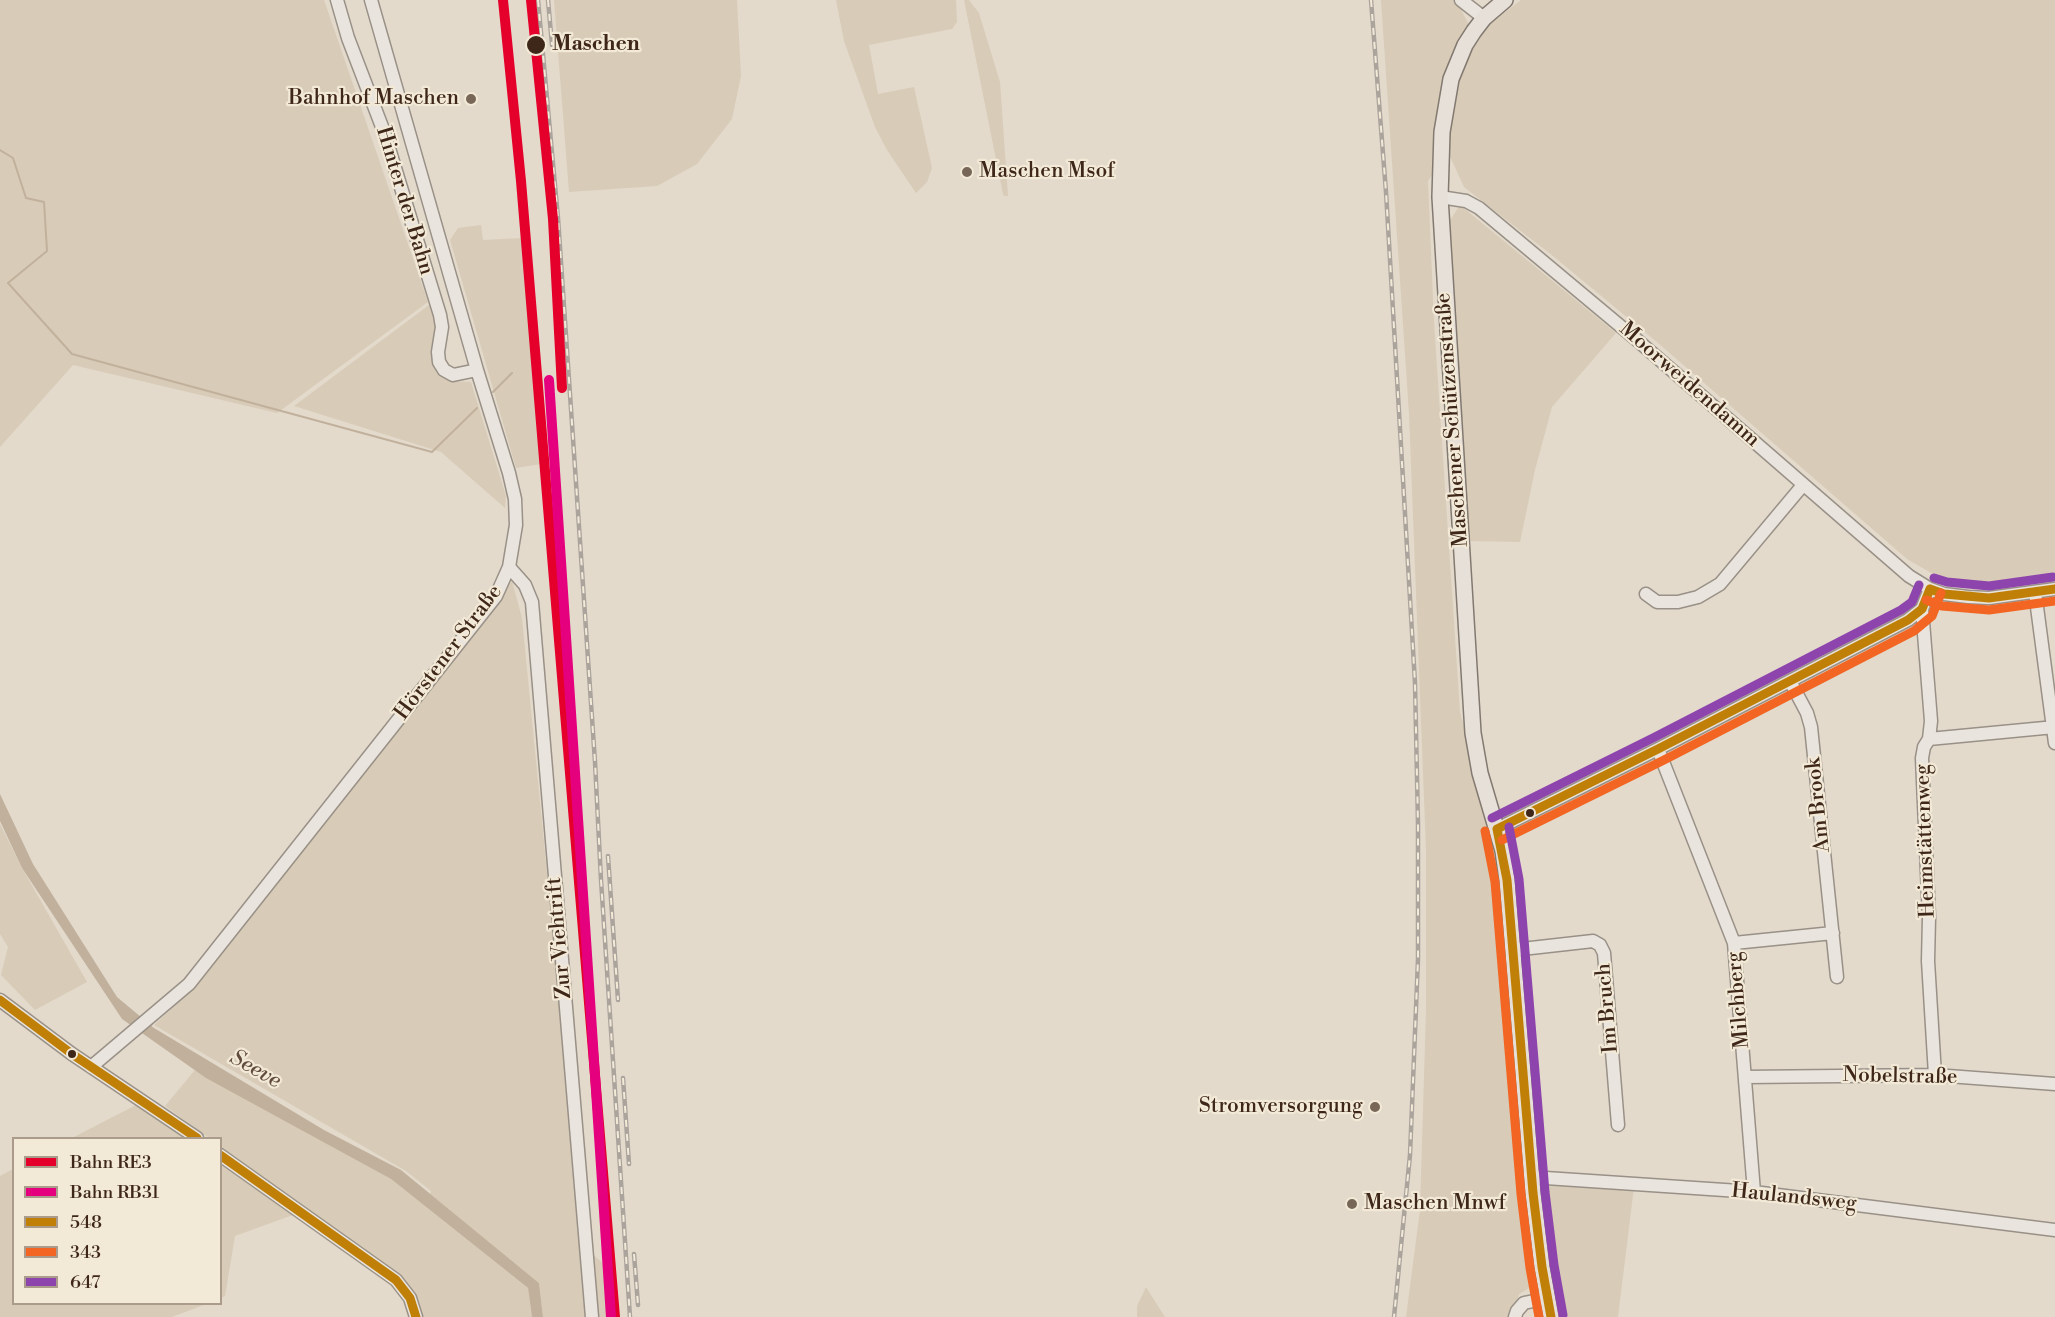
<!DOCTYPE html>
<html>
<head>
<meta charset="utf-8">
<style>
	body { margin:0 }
	#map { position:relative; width:2055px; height:1317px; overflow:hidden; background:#e3dacc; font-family:"Libre Bodoni",serif }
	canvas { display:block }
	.legend { position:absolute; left:12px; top:1137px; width:210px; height:168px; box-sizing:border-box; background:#f3e9d7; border:2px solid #ab9b8b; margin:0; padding:8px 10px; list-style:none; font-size:18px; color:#3e2718 }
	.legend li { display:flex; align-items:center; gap:12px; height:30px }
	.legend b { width:30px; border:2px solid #ab9b8b }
</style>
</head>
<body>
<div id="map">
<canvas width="2055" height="1317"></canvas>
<ul class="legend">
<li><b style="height:8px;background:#e4002b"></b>Bahn RE3</li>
<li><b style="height:8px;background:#e5007d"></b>Bahn RB31</li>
<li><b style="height:8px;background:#c08007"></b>548</li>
<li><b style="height:8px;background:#f26522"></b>343</li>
<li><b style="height:8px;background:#8e44ad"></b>647</li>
</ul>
</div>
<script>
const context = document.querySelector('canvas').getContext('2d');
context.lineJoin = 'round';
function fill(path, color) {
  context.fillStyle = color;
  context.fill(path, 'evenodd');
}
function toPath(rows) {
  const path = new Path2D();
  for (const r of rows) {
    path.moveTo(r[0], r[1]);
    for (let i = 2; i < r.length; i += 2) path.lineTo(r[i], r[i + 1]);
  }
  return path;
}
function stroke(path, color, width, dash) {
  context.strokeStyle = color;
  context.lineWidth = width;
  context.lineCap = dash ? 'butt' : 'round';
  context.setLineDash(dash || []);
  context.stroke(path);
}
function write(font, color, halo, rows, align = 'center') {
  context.font = font + ' "Libre Bodoni",serif';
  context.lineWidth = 4.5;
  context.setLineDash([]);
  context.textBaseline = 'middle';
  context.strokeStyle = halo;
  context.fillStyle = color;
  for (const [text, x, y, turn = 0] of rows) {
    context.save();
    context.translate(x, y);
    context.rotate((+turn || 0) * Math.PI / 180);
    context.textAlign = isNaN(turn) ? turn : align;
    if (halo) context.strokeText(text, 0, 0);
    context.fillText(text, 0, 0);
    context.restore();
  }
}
const green = toPath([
	[0,0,324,0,428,302,277,413,73,365,0,447],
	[554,0,737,0,741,76,732,119,697,164,657,186,569,192],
	[836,0,956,0,957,22,952,29,869,45,878,94,914,87,932,168,927,182,916,193,887,150,875,127,844,41],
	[964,0,969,0,979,13,1000,82,1008,196,1004,196,1003,194],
	[1381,0,1456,0,1469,25,1488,25,1521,0,2055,0,2055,577,1952,585,1907,559,1658,343,1553,256,1464,187,1448,152,1428,181,1434,322,1460,712,1491,828,1533,1286,1519,1294,1512,1317,1406,1317,1420,1210,1426,1010,1426,850,1409,413],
	[1460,205,1616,333,1552,407,1535,470,1520,542,1467,541,1445,228],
	[481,225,483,240,522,238,541,464,516,468,450,240,458,228],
	[429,305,437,324,432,350,436,370,449,381,471,382,506,496,505,508,441,452,294,406],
	[512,581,522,618,561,1016,588,1251,603,1263,608,1317,543,1317,539,1283,430,1194,431,1191,406,1171,154,1025,192,990],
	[0,824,22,868,87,982,35,1010,1,975,8,947,0,934],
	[195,1070,391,1179,528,1288,532,1317,419,1317,391,1272,221,1147,220,1138,209,1138,165,1106],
	[138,1104,190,1138,72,1138],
	[220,1159,301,1212,235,1236,225,1296,221,1298],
	[13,1169,14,1304,206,1304,172,1317,0,1317,0,1176],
	[1534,1180,1634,1187,1618,1317,1557,1317],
	[1146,1287,1165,1317,1137,1317,1137,1306]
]);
const water = toPath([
	[0,794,33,864,117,997,154,1028,324,1130,401,1170,539,1283,543,1317,532,1317,528,1288,391,1179,206,1078,122,1019,22,868,0,821]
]);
const stream = toPath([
	[0,150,13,158,26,198,44,202,47,251,8,283,72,354,432,452,477,408],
	[493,392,512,373]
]);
const minor = toPath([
	[337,0,348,38,384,132,440,315,442,327,438,352,439,362,444,370,453,375,477,370],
	[1461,0,1484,18],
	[1440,197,1466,201,1479,208,1637,340,1909,576,1930,589,1944,594,1968,597,1989,598,2055,589],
	[509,567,525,585,532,602,592,1317],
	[2035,592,2055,743],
	[1646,594,1657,602,1678,602,1698,597,1720,584,1803,485],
	[1922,609,1931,721,1929,739,1924,747,1922,758,1929,918,1928,961,1935,1075],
	[1790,681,1807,713,1811,727,1837,977],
	[1929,739,2055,727],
	[1658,749,1734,943,1754,1192],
	[1497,829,1658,749,1908,620,1922,609,1930,589],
	[1734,943,1833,933],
	[1513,950,1593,941,1600,945,1604,953,1618,1125],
	[0,1000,72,1054,197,1138],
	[91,1067,189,984,496,596,509,567,516,525,515,499,509,473,477,370,371,0],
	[1745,1077,1935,1075,2055,1084],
	[220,1155,396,1280,410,1298,416,1317],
	[1531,1177,1754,1192,2055,1230],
	[1515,1317,1517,1311,1524,1303,1548,1298]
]);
const major = toPath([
	[1505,0,1484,18,1474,31,1465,45,1451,79,1442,132,1440,197,1473,733,1480,773,1503,851,1507,880,1533,1193,1542,1267,1551,1317]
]);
const rail = toPath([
	[538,0,558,218,595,762,601,880,630,1317],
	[548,0,552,45],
	[1371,0,1386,192,1415,683,1418,824,1418,959,1410,1155,1394,1317],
	[608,856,618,1000],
	[623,1078,629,1164],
	[634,1254,638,1305]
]);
const bus1 = toPath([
	[1930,589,1944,594,1989,598,2055,589],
	[1497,829,1658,749,1908,620,1922,609,1930,589],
	[1497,829,1507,880,1533,1193,1542,1267,1551,1317],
	[0,1000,72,1054,197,1138],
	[220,1155,396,1280,410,1298,416,1317]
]);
const bus2 = toPath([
	[1926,600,1942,606,1989,610,2055,601],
	[1485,831,1495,882,1521,1194,1530,1268,1539,1317],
	[1502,840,1664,760,1914,631,1932,616,1941,593]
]);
const bus3 = toPath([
	[1934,578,1947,582,1989,586,2053,577],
	[1492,818,1653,738,1901,610,1912,602,1919,585],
	[1509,827,1519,879,1545,1192,1554,1265,1563,1315]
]);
const rail1 = toPath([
	[503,0,521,181,615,1317],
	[531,0,553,219,562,388]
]);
const rail2 = toPath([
	[549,380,611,1317]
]);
const markers = [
	[536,45,10,"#3e2718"],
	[471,99,6,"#786657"],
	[967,172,6,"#786657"],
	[1530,813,5,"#3e2718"],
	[72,1054,5,"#3e2718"],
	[1375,1107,6,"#786657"],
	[1352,1204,6,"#786657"]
];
const stopNames = [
	["Maschen",552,45]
];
const poiNames = [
	["Bahnhof Maschen",459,99],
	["Maschen Msof",979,172,"left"],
	["Stromversorgung",1363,1107],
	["Maschen Mnwf",1364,1204,"left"]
];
const streetNames = [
	["Hinter der Bahn",404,201,73],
	["Moorweidendamm",1689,385,41],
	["Maschener Schützenstraße",1453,420,-94],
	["Hörstener Straße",449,653,-53],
	["Am Brook",1819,805,-96],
	["Heimstättenweg",1926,841,-92],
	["Zur Viehtrift",560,938,-95],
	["Milchberg",1739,1000,-95],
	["Im Bruch",1608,1008,-95],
	["Nobelstraße",1900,1077,1],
	["Haulandsweg",1794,1198,6]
];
const waterNames = [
	["Seeve",255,1070,29]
];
fill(green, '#d8cbb7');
fill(water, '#c1b19c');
stroke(stream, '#c1b19c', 2);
stroke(minor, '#999187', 15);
stroke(major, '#827970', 18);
stroke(minor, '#e9e4dd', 12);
stroke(major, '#e6e0d8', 15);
stroke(rail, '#aba49d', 4.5);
stroke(rail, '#f3e9d7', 2, [7]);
stroke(bus1, '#c08007', 9);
stroke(bus2, '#f26522', 9);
stroke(bus3, '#8e44ad', 9);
stroke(rail1, '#e4002b', 10);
stroke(rail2, '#e5007d', 10);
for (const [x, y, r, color] of markers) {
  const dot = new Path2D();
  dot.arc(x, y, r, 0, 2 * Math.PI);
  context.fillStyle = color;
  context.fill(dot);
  stroke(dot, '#f3e9d7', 2);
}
write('bold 21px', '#3e2718', '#f3e9d7', stopNames, 'left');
write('21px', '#3e2718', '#f3e9d7', poiNames, 'right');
write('21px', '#3e2718', '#f3e9d7', streetNames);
write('italic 22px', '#614b3a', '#f3e9d7', waterNames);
</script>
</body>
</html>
